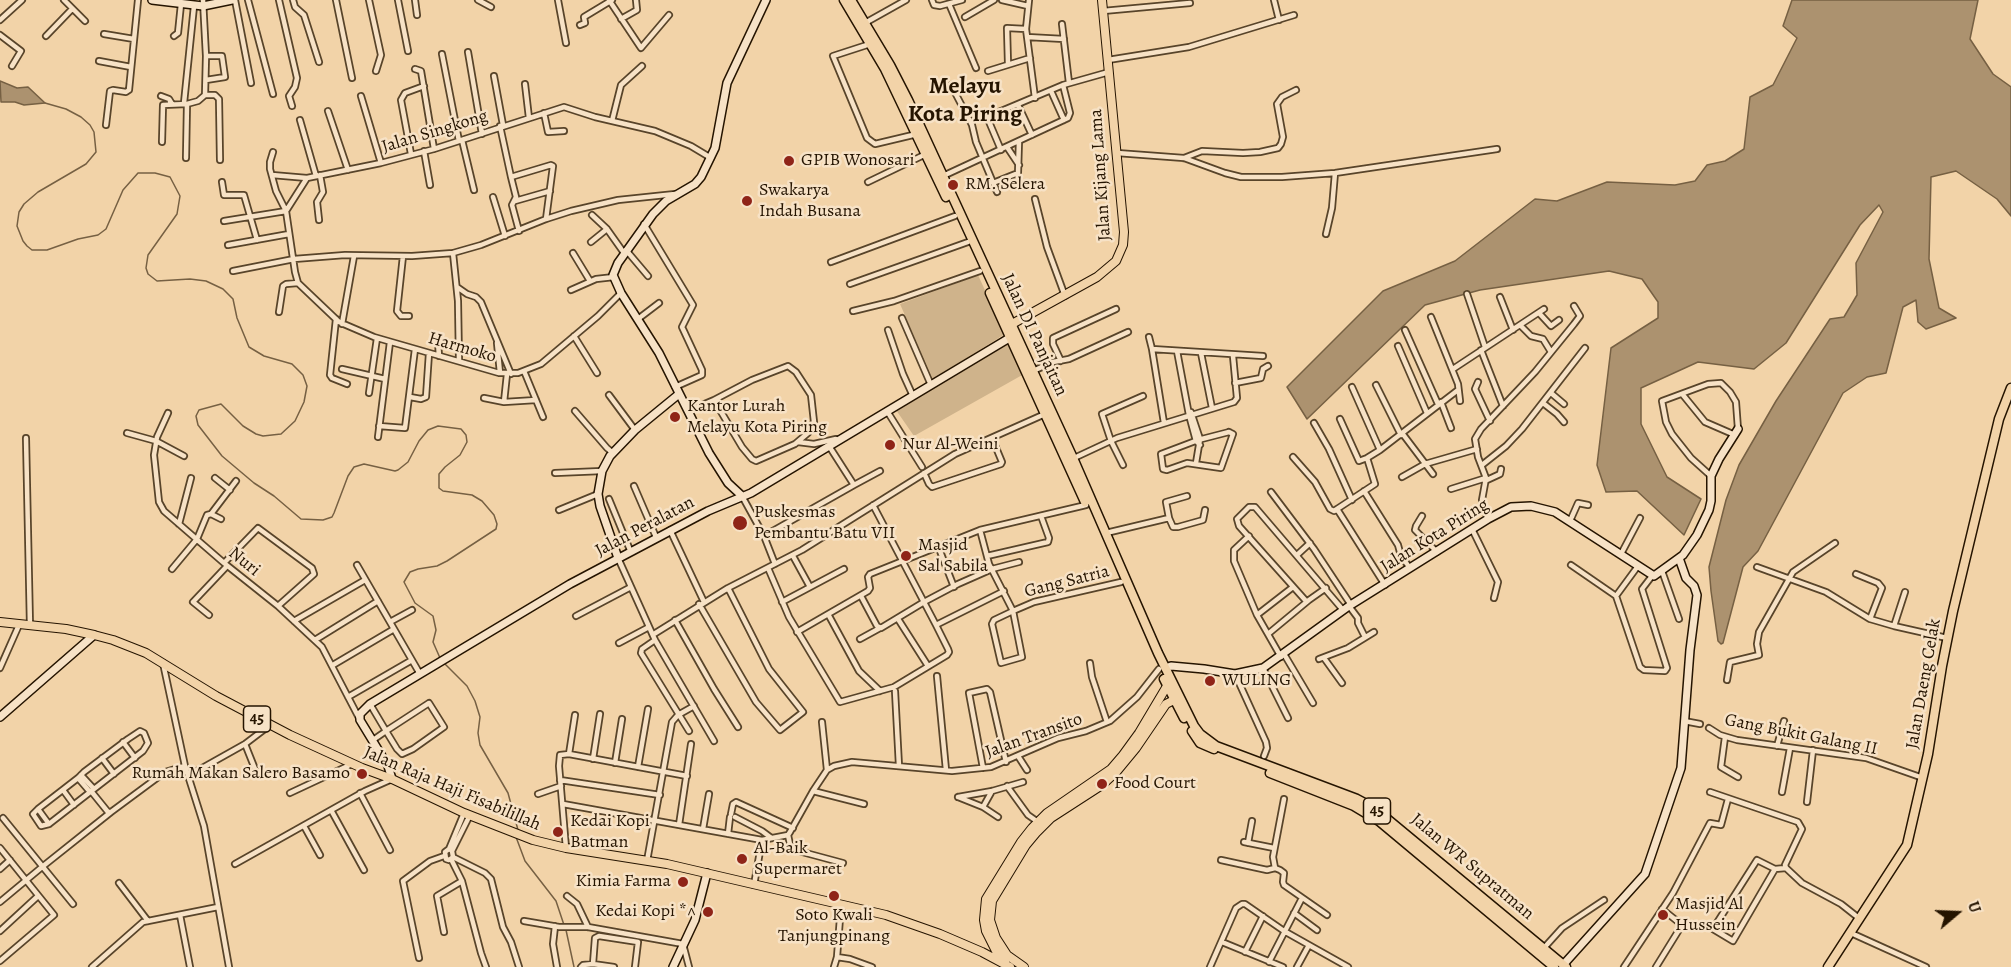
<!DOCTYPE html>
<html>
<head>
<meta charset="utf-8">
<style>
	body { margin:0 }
	#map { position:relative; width:2011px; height:967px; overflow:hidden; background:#f2d3a8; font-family:Alegreya,serif }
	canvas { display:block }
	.north { position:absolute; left:1927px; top:883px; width:60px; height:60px; -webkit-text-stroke:4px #f7e2c6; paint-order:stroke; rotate:71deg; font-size:16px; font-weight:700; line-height:24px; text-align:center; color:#251400 }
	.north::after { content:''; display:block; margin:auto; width:21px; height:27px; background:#251400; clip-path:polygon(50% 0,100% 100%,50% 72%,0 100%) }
</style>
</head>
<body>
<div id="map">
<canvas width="2011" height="967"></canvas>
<div class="north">U</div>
</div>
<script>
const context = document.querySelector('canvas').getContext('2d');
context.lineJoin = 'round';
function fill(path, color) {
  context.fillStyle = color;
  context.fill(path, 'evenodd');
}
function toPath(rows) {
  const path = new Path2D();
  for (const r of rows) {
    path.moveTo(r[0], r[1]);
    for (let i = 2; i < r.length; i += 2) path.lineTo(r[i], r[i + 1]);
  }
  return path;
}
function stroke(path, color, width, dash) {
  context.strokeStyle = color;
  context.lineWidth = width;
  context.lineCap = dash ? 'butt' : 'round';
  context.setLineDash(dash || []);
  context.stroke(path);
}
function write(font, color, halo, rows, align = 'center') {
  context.font = font + ' Alegreya,serif';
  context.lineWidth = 5;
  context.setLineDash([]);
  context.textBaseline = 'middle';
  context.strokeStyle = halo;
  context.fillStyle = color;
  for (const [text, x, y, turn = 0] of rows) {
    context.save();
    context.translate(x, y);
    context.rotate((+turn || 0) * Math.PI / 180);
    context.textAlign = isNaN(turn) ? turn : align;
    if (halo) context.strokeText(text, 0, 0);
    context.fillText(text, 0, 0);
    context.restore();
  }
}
const green = toPath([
	[978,275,1005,334,933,379,900,304],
	[1009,341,1024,374,914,436,896,410]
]);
const water = toPath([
	[1792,0,1978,0,1970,39,1993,74,2011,87,2011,216,1997,199,1956,171,1931,177,1929,259,1939,308,1956,318,1926,329,1918,322,1916,300,1903,307,1886,373,1867,377,1843,393,1758,551,1743,567,1723,643,1721,644,1718,641,1711,591,1709,567,1726,500,1739,465,1776,401,1830,319,1844,317,1857,295,1856,263,1883,212,1879,205,1860,225,1786,343,1754,369,1698,362,1641,388,1641,424,1667,477,1701,499,1684,535,1637,491,1606,492,1597,465,1611,348,1658,318,1658,302,1642,279,1609,271,1480,290,1425,305,1307,419,1287,387,1383,291,1455,261,1535,199,1557,201,1607,182,1675,185,1695,181,1707,165,1725,161,1744,149,1750,97,1773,85,1797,38,1783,26,1792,0],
	[0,81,17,88,28,87,45,103,24,105,15,102,1,102,0,81]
]);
const stream = toPath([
	[45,103,66,109,81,117,90,125,94,132,96,152,86,164,38,192,24,204,19,212,17,226,23,241,27,246,32,250,47,250,78,239,98,235,106,229,123,190,138,173,155,173,170,177,180,196,177,214,148,255,146,268,148,274,157,281,190,279,206,281,223,289,233,299,237,318,249,347,264,356,292,364,303,375,307,386,304,402,295,421,281,434,263,436,256,434,243,426,221,404,199,410,196,416,198,425,222,456,254,483,274,496,301,519,323,520,332,517,334,513,348,476,354,467,364,464,395,471,398,470,408,462,419,441,428,430,438,426,461,429,466,435,467,442,460,455,445,467,439,474,439,488,443,491,472,495,482,501,494,515,497,524,496,529,447,561,437,566,418,569,410,572,404,582,415,603,433,616,436,630,433,642,440,658],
	[443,662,467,686,475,701,480,717,478,733,480,745,508,793,518,830],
	[516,837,525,861,556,901,564,925],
	[566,930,574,967]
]);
const street = toPath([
	[64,0,85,21],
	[235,0,251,83],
	[248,0,273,94],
	[279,0,297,78,295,87,289,96,292,106],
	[293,0,295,7,304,15,319,62],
	[336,0,352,78],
	[369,0,381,55,376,71],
	[398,0,408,51],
	[415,0,417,15],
	[478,0,491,7],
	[558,0,566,43],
	[609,0,641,48,669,15],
	[932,0,934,5,940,6,962,0],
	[1002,0,1028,6],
	[1029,0,1026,29,1035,98],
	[1274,0,1279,20],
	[949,4,976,68],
	[1103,11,1190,3],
	[965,17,994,0],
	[621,19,637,10,636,0],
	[0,20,22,0],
	[865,23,906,0],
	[1062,24,1069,83],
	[580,25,585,23,584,17,612,0],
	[104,34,134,39],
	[0,35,21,51,12,66],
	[46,36,72,9],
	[174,36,178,33,181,4],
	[1027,37,1064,39],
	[870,44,833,56,867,138,875,144,917,134],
	[468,52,482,134],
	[442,54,459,141],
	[206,56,222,56,225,77,206,80],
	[1108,60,1189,47,1294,15],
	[99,61,131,67],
	[1008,64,1007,28,1026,29],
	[415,69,421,71,434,149],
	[988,71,1030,58],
	[494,76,503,125],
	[525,84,529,118],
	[951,85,972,125,976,142,997,192],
	[1051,91,1064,120],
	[205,95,215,95,219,99,220,160],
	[161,96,169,99,172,104],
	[361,96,381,163],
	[184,103,194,6],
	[1018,105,1032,135],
	[328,111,348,170],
	[544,113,548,132,564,131],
	[300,120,316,176],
	[612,121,621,85,642,66],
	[106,125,110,91,113,90,126,92,129,90,138,0],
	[500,126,511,177,551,165,553,166,546,219],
	[462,140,474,190],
	[162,142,163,105,187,104,198,101,205,95,206,56,203,0],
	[1007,147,1019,165],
	[1001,150,987,117,1063,85,1109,72],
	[424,151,430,185],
	[1117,153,1184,158,1225,173,1241,177,1282,177,1335,173,1497,149],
	[411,154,401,100,405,93,424,86],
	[186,158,187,104],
	[1184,158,1202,151,1243,153,1260,152,1278,148,1281,144,1283,137,1277,104,1282,97,1296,90],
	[272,175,307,178],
	[943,176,1068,118,1070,113,1063,85],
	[511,177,516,197,512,205,519,231],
	[222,182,224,195,244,195,257,240],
	[868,182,926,154],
	[993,183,1018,173,1019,141],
	[493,197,505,236],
	[1035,199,1047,247,1065,296],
	[515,201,550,191],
	[592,215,607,229,624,253],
	[319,220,317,202,323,192,320,175],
	[224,221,286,211,276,191,270,169,270,162,273,152],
	[644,224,693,305,682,327,702,370,702,375,675,387],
	[1326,234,1332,208,1335,173],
	[591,242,607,229],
	[228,245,289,234],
	[626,250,648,276],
	[453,253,458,301,459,361],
	[573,253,590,281],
	[403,256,397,311,401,316,409,316],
	[831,262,955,216],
	[233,271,294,259,345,255,412,256,453,253,481,245,546,219,571,211,618,200,675,194],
	[850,284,968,242],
	[457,287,467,294,476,297,481,302,511,374],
	[571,290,596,279,614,277],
	[621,293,598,316,541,364,518,373,499,373,374,337,339,322,298,283,295,272,286,211,307,178,381,163,434,149,564,107,595,117,655,131,691,146,711,158],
	[1467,294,1485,347],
	[1500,297,1513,330],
	[853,311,894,301,980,271],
	[279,312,283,286,286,284,298,283],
	[1539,313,1551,326,1559,320],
	[1431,317,1458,384,1460,401],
	[902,318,931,385],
	[336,319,330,375,332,378,347,384],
	[638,319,659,303],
	[342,324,354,256],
	[1520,325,1531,336,1543,339,1551,352],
	[888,330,903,374,913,396],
	[1405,330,1438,404],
	[574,336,597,373],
	[1149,337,1152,349],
	[434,341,438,342,439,356],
	[497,343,500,373],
	[1398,346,1427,413],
	[1481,350,1503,406],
	[1177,351,1189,415,1196,441,1200,445],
	[1201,353,1212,408],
	[1061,361,1053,344,1053,338,1116,309],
	[342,369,385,379],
	[1453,369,1544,309],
	[524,371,543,417],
	[1033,371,1053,362,1069,359,1128,332],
	[507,374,504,402,536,400],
	[1478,382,1475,389,1490,421],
	[1235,383,1261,378,1263,369,1268,366],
	[1376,385,1401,435],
	[1352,387,1380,450],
	[369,393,377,338],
	[1551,393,1564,404],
	[609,395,635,430],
	[1683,395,1705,422,1735,435],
	[410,397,421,399,426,397,429,353],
	[484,398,504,402],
	[1441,402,1451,428],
	[1543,403,1557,414,1564,422],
	[575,411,607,448,613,453],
	[688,411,714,400,742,447,752,459,756,461,795,444,808,433,814,422,811,395,796,372,788,366,752,380,714,400],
	[887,411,922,467],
	[1191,412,1200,439,1196,463],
	[168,413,157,437,154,455,159,502,164,511,224,563,278,606,322,647,359,718],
	[1340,419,1359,461,1367,458],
	[1164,423,1152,349,1263,356],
	[1314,423,1329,449,1352,500],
	[379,426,405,428,415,349],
	[1229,432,1233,434,1221,468,1187,463,1167,470,1163,469,1161,454,1198,440,1229,432],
	[127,433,156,441,184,456],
	[1402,433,1433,474],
	[378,437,390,342],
	[26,438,30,626],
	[798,442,814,444,836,439],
	[1293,457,1315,482,1330,509,1334,511,1375,484,1367,458,1380,450,1458,390],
	[1072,459,1117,438,1234,402,1237,398,1233,356],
	[1123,465,1111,441,1102,414,1143,396],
	[1482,465,1506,446,1522,429,1585,348],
	[555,473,602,471],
	[924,473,929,484,932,487,1001,464,1002,462,992,438],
	[1711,476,1691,458,1672,434,1666,422,1662,401,1708,384,1721,383,1730,392,1736,402,1738,429],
	[1402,477,1425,464,1477,449],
	[215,478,230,490],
	[1487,480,1500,474,1501,469],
	[854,485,880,471],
	[634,486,656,537],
	[1451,489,1486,478],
	[1364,491,1398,545,1401,556,1410,568],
	[1271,492,1314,549,1351,605],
	[742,496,764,536,775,564],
	[609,499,630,550],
	[1337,509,1385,585],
	[559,510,598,494],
	[211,514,236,481],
	[1422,516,1416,526,1415,530,1437,552],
	[1169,518,1166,502,1187,496],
	[1488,519,1482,500,1486,478,1478,457,1475,439,1481,429,1535,372,1574,324,1580,316,1574,306],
	[1570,521,1578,503,1588,505],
	[179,524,191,478],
	[1472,529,1498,582,1494,598],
	[670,530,704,602],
	[980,530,989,564,1013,611,1022,657,1001,663,992,624,994,620,1013,611,1034,602,1121,582],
	[1106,533,1169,518,1173,527,1178,527,1203,520,1205,510],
	[764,536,854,485,829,446],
	[1249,536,1234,550,1234,561,1257,615,1281,657],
	[938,546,954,587],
	[1621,554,1640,518],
	[1297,555,1310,543],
	[793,556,810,587],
	[987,556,1048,542,1049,538,1041,516],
	[618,558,655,640,714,741],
	[224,563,258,528,312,568,314,574,278,606],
	[357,565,420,674],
	[1571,565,1616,596,1638,566],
	[1757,567,1826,592,1870,619,1894,626,1947,638],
	[768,568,789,617,840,702,894,687,947,655,949,652,948,649,936,625,873,505],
	[172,569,197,539,207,515,211,514,221,519],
	[1662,571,1679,619],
	[1856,574,1878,583,1882,588,1870,619],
	[861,596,877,626,881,628,924,602,958,584,992,569,1019,562],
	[1616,596,1640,667,1644,670,1665,671,1667,668,1642,589,1652,576],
	[1306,601,1239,526,1237,519,1249,507,1255,507,1343,610],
	[782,602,844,569],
	[699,604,756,702,780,730,803,712,769,669,728,588],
	[1349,606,1358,618,1358,623,1365,637],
	[828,614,859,671,880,691],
	[209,615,193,602,227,566],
	[1257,615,1293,587],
	[576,616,631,587],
	[898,619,928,666],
	[675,620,714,689,738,727],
	[294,621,365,580],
	[390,622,412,610],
	[936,625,1004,591],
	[1894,626,1905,592],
	[797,632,868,591,870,588,868,577,870,574,980,530,1086,505],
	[654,634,728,588,802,550,955,454,1045,414],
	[1268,634,1309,600,1326,588],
	[860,639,880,628],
	[315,640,378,601],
	[655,640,642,649,641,653,689,731],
	[619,643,649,627],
	[1284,654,1313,703],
	[1324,658,1342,683],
	[1319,659,1348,648,1374,632],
	[163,663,185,766,204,826,229,967],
	[1090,663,1092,677,1107,722],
	[333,665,394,629],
	[0,668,19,625],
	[1263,668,1288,718],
	[1235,674,1266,742,1267,748,1264,756],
	[937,676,946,770],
	[1727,680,1730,662,1759,655,1757,644,1759,632,1793,572,1835,543],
	[895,691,899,766],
	[348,697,412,660],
	[370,704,386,731,397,749,402,754,413,749,444,727,429,703,386,731,373,740],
	[1684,721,1700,724],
	[822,722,827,770],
	[1709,728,1720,735,1737,740,1866,758,1923,778],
	[1725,737,1721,767,1738,777],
	[123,742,135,758],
	[245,744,257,774],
	[1777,746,1784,721],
	[569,754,575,715],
	[1018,756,1027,770],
	[102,758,114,774],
	[593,759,600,714],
	[615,763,622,719],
	[638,767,648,709],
	[983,768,969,693,987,689,990,692,1006,762],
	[81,775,94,789],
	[188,776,245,744,270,725],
	[78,778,90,792],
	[560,780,660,795],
	[1007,786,1028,815,1038,822],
	[63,790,74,805],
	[91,791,108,812,111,812,165,772,185,766],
	[813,791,864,804],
	[1710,792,1798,822,1802,829,1785,865,1786,868,1802,883,1841,904,1860,919],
	[1782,792,1790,748],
	[290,793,352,764],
	[360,793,390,850],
	[538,794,561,786],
	[958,797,992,791,1023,782],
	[958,797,983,807,998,817],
	[1807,802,1813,750],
	[563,804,762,840],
	[983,807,992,791],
	[38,809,49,824,143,751,148,743,144,733,140,731,128,739,84,772,78,778,38,809,33,814,41,826,49,824],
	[331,810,364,870],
	[731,814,733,804,736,802,793,828],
	[735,817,762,831,770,837],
	[3,818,73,904],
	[679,825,691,744],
	[304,826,320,855],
	[703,829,709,794],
	[728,834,730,817],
	[788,835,791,849,843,863],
	[1244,842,1274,848],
	[1248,843,1252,821],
	[0,848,54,915,0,961],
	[566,848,559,766,560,755,569,754,687,776],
	[449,849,464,813],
	[452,851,449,849,445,852,446,859,449,860,453,857,452,851,470,815],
	[453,857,485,873,491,879,503,927,511,942,519,967],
	[451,859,462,881,481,953,486,967],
	[1221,860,1267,870,1275,868,1280,870,1284,873,1283,882,1284,885,1327,915],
	[647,861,672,722,678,715,694,706],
	[235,864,365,791,392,779],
	[1275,868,1273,857,1284,799],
	[0,869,10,860],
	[1775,869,1733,941,1713,929,1757,860,1775,869,1786,868],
	[119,883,148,921],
	[754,885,762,840,788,835,790,832,813,791,827,770,834,766,852,762,952,771,991,767,1058,738,1086,731,1110,721,1137,697,1159,669],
	[567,896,577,904,588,927],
	[0,902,42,867,111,812],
	[1294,913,1317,930],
	[180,915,190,967],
	[524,921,559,927,588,927,683,944,689,967],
	[555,926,553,944,557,967],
	[0,931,38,896],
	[444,932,437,896,462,881],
	[1851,933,1926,967],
	[1222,942,1283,967],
	[1543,949,1562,928,1604,900],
	[1245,952,1263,916],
	[837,957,850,959,872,967],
	[419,958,403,881,430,861,444,856],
	[1269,962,1302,898],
	[593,964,595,938,599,936,638,942,635,967],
	[92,967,143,922,218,907],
	[581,967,583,965,593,964,614,967],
	[834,967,837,957,841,905],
	[1210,967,1236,908,1242,904,1245,904,1284,931,1348,967],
	[1297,967,1309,945],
	[1624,967,1673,893,1710,823,1721,825,1728,799],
	[1656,967,1682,925,1662,909]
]);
const secondary = toPath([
	[152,0,203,6,232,0],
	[742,496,728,483,709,453,659,353,621,293,613,275,618,263,653,214,666,201,695,184,701,177,715,148,727,83,766,0],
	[618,558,600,506,598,494,602,471,610,456,635,430,679,394],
	[1165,668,1171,666,1204,669,1235,674,1263,668,1349,606,1488,519,1511,507,1531,506,1555,512,1654,576,1683,555,1697,535,1709,510,1711,501,1711,476,1719,459,1738,429],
	[0,717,94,635],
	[392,779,388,766,360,720,360,714,370,704,570,584,708,511,751,493,1011,337],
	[1563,965,1645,874,1681,768,1690,650,1697,595,1694,586,1686,578,1679,558],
	[673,967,695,920,707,873]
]);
const primary = toPath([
	[1012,324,1097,277,1116,261,1123,245,1124,232,1102,0],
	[0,622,66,629,94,635,113,640,146,653,216,696,290,735,362,768,392,779,464,813,533,840,566,848,667,864,886,915,940,934,982,952,1010,967],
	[1005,962,996,951,986,931,984,920,986,899,1021,842,1032,828,1047,813,1111,769,1123,755,1139,733,1167,686],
	[1024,967,1007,955,996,938,990,920,992,901,1026,845,1036,833,1051,818,1102,785,1117,771,1136,748,1166,704,1174,700]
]);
const highway = toPath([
	[844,0,885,69,946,197],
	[851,0,890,65,908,100,1073,458,1158,653,1194,726,1200,734,1216,746,1357,799,1374,808,1566,967],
	[990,293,1085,502],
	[1164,679,1184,718],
	[1192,731,1200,743,1214,749],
	[1270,773,1354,806,1379,821,1554,967],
	[1828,967,1907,845,1928,754,1942,666,1953,611,1999,419,2011,388]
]);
const markers = [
	[789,161,6,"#8f2418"],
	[953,185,6,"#8f2418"],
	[747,201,6,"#8f2418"],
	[675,417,6,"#8f2418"],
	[890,445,6,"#8f2418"],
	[740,523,8,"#8f2418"],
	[906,556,6,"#8f2418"],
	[1210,681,6,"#8f2418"],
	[362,774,6,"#8f2418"],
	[1102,784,6,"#8f2418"],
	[558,832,6,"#8f2418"],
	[742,859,6,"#8f2418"],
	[683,882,6,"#8f2418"],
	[834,896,6,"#8f2418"],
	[708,912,6,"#8f2418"],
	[1663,915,6,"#8f2418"]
];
const shields = [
	[257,719,27],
	[1377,811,27]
];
const shieldNames = [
	["45",257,719],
	["45",1377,811]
];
const streetNames = [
	["Jalan Singkong",435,132,-17],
	["Jalan Kijang Lama",1101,175,-94],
	["Jalan DI Panjaitan",1034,335,65],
	["Harmoko",462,348,16],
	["Jalan Peralatan",645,527,-28],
	["Jalan Kota Piring",1435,536,-32],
	["Nuri",244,562,39],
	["Gang Satria",1067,582,-14],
	["Jalan Daeng Celak",1924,684,-80],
	["Gang Bukit Galang II",1801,735,11],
	["Jalan Transito",1034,736,-20],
	["Jalan Raja Haji Fisabilillah",452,789,23],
	["Jalan WR Supratman",1472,867,40]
];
const poiNames = [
	["GPIB Wonosari",801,161],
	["RM. Selera",965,185],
	["Swakarya",759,191],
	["Indah Busana",759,212],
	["Kantor Lurah",687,407],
	["Melayu Kota Piring",687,428],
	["Nur Al-Weini",902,445],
	["Puskesmas",754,513],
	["Pembantu Batu VII",754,534],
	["Masjid",918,546],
	["Sal Sabila",918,567],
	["WULING",1222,681],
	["Rumah Makan Salero Basamo",350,774,"right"],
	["Food Court",1114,784],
	["Kedai Kopi",570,822],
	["Batman",570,843],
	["Al-Baik",754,849],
	["Supermaret",754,870],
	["Kimia Farma",671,882,"right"],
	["Masjid Al",1675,905],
	["Hussein",1675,926],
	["Kedai Kopi *^",696,912,"right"],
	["Soto Kwali",834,916,"center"],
	["Tanjungpinang",834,937,"center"]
];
const districtNames = [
	["Melayu",965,87],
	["Kota Piring",965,115]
];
fill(green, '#cfb38b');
fill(water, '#ac926f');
stroke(water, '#766043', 1.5);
stroke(stream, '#766043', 1.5);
stroke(street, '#58442a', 8);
stroke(secondary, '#251400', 10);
stroke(primary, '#251400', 10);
stroke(highway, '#251400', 11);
stroke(street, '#f7e2c6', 4.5);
stroke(secondary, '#f7e2c6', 7);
stroke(primary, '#f2d3a8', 8);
stroke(highway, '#f2d3a8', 8);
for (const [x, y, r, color] of markers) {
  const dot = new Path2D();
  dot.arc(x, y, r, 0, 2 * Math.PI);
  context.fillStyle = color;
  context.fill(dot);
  stroke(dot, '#f7e2c6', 2);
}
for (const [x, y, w] of shields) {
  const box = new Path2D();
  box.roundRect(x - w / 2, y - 13, w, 26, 4.5);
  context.fillStyle = '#f7e2c6';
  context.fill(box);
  stroke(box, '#251400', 1.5);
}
write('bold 16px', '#251400', null, shieldNames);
write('18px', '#251400', '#f7e2c6', streetNames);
write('18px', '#251400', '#f7e2c6', poiNames, 'left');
write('bold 24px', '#251400', '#f7e2c6', districtNames);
</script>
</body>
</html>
